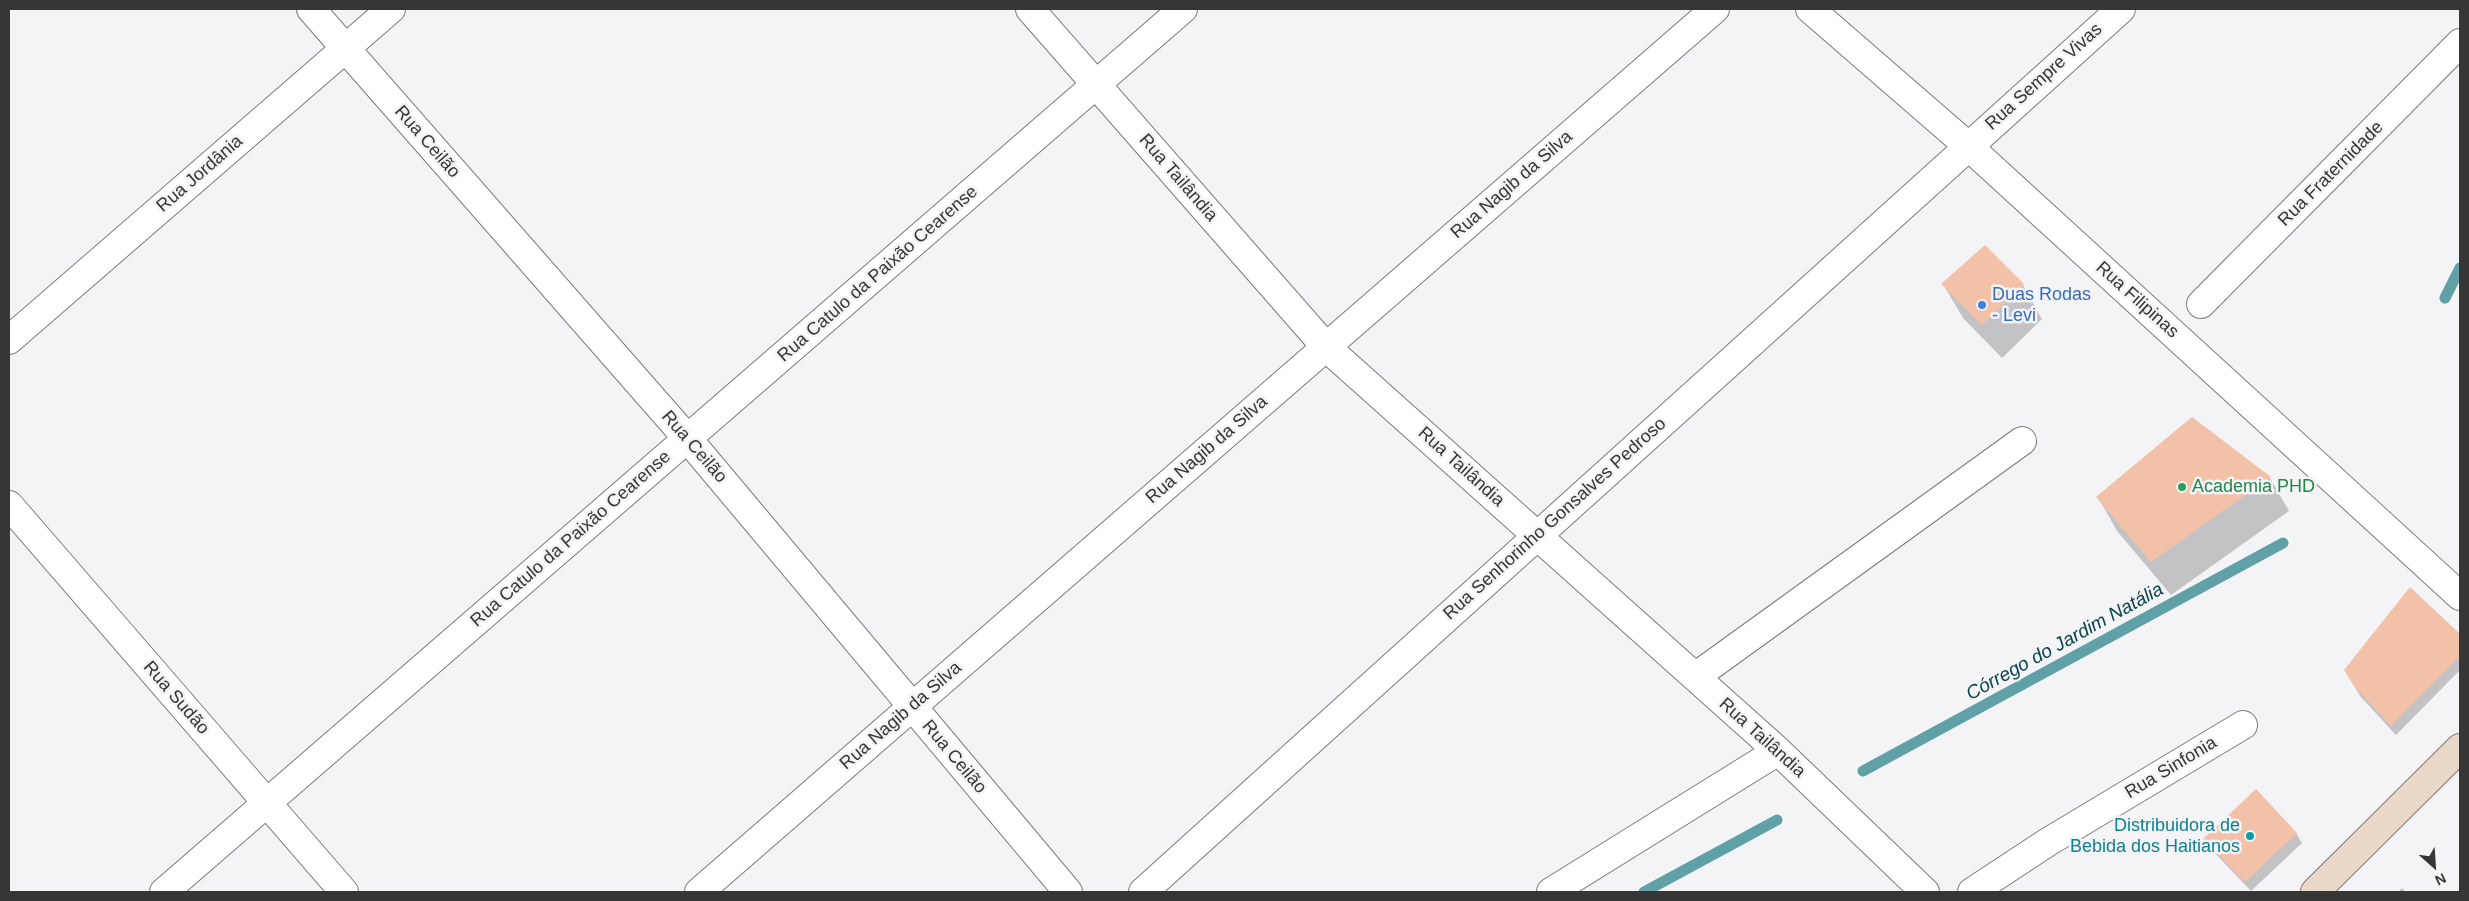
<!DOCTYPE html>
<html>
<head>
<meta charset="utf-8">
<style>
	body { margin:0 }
	#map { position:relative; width:2469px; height:901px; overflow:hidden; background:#f4f3f6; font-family:Arial,sans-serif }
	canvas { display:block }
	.frame { position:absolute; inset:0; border:10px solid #363637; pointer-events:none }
	.north { position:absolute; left:2409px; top:841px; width:50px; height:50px; -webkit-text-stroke:4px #f4f3f6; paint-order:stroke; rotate:154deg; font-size:14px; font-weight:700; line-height:20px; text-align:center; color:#363637 }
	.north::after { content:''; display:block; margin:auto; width:18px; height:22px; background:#363637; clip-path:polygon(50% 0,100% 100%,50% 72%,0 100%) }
</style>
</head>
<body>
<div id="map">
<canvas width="2469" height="901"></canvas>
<div class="frame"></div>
<div class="north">N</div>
</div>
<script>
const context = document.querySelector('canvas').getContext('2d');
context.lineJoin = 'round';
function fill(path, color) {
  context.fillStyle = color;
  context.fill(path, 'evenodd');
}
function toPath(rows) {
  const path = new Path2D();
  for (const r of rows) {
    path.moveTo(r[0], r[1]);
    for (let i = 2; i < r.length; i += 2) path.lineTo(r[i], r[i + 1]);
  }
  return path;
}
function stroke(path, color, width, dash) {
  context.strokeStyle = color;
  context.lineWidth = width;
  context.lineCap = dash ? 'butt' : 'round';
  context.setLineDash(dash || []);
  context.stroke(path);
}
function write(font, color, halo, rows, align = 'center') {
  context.font = font + ' Arial,sans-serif';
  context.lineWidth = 5;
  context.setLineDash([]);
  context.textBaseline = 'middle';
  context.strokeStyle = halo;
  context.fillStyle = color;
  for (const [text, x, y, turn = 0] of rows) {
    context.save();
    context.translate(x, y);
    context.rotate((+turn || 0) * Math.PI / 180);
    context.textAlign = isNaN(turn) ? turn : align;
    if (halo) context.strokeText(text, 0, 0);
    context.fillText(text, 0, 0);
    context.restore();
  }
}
const shadow = toPath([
	[1943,284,2023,285,2042,319,2002,358,1963,318],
	[2270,478,2289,511,2171,595,2117,531,2098,497],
	[2410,588,2460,636,2460,670,2396,735,2360,696,2345,670],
	[2296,833,2302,843,2251,891,2210,848,2205,839],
	[2402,888,2406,892,2398,892]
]);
const stream = toPath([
	[2445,298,2460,268],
	[1863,771,2283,543],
	[1644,892,1777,820]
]);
const building = toPath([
	[1985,245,2024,284,1982,325,1941,284],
	[2192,417,2271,477,2151,562,2096,497],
	[2410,587,2460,634,2460,656,2391,726,2354,686,2344,670],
	[2256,789,2297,833,2245,882,2203,839]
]);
const minor = toPath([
	[1030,9,1326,347,1778,751,1925,892],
	[2201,304,2460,43],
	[9,340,391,9],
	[9,505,344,892],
	[1695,677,2022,441],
	[164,892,1183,9],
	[699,892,1715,9],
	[1143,892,2121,9],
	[1551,892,1778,751],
	[1972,892,2048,842,2243,725]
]);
const tertiary = toPath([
	[311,9,687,438,1068,892],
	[1810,9,1968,146,2460,596]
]);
const secondary = toPath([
	[2315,892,2460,748]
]);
const markers = [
	[1982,305,5,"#3f7fe0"],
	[2182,487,5,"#2e9e5b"],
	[2250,836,5,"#0f9aa8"]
];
const streetNames = [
	["Rua Sempre Vivas",2044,77,-42],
	["Rua Ceilão",427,142,49],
	["Rua Jordânia",200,174,-41],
	["Rua Fraternidade",2331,174,-45],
	["Rua Tailândia",1178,178,49],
	["Rua Nagib da Silva",1512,185,-41],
	["Rua Catulo da Paixão Cearense",878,274,-41],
	["Rua Filipinas",2137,300,42],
	["Rua Ceilão",694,447,49],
	["Rua Nagib da Silva",1207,450,-41],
	["Rua Tailândia",1461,467,42],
	["Rua Senhorinho Gonsalves Pedroso",1555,519,-42],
	["Rua Catulo da Paixão Cearense",571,539,-41],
	["Rua Sudão",176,698,49],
	["Rua Nagib da Silva",901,716,-41],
	["Rua Tailândia",1762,738,42],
	["Rua Ceilão",954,757,50],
	["Rua Sinfonia",2171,768,-31]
];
const shopNames = [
	["Duas Rodas",1992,295],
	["- Levi",1992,316]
];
const leisureNames = [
	["Academia PHD",2192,487]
];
const cultureNames = [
	["Distribuidora de",2240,826],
	["Bebida dos Haitianos",2240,847]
];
const waterNames = [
	["Córrego do Jardim Natália",2065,642,-29]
];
fill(shadow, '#0003');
stroke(stream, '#60a1a7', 11);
fill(building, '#f3c1a7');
stroke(minor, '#7c7b7e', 30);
stroke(tertiary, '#7c7b7e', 30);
stroke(secondary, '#7c7b7e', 30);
stroke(minor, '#fff', 28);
stroke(tertiary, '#fff', 28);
stroke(secondary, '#ead8c9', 28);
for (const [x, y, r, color] of markers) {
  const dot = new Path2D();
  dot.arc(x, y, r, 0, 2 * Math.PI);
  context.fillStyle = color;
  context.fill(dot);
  stroke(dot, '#f4f3f6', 2);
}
write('18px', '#363637', '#f4f3f6', streetNames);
write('18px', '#366cbe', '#f4f3f6', shopNames, 'left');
write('18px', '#27864d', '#f4f3f6', leisureNames, 'left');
write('18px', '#0d838f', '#f4f3f6', cultureNames, 'right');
write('italic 19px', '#08464b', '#f4f3f6', waterNames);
</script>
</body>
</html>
